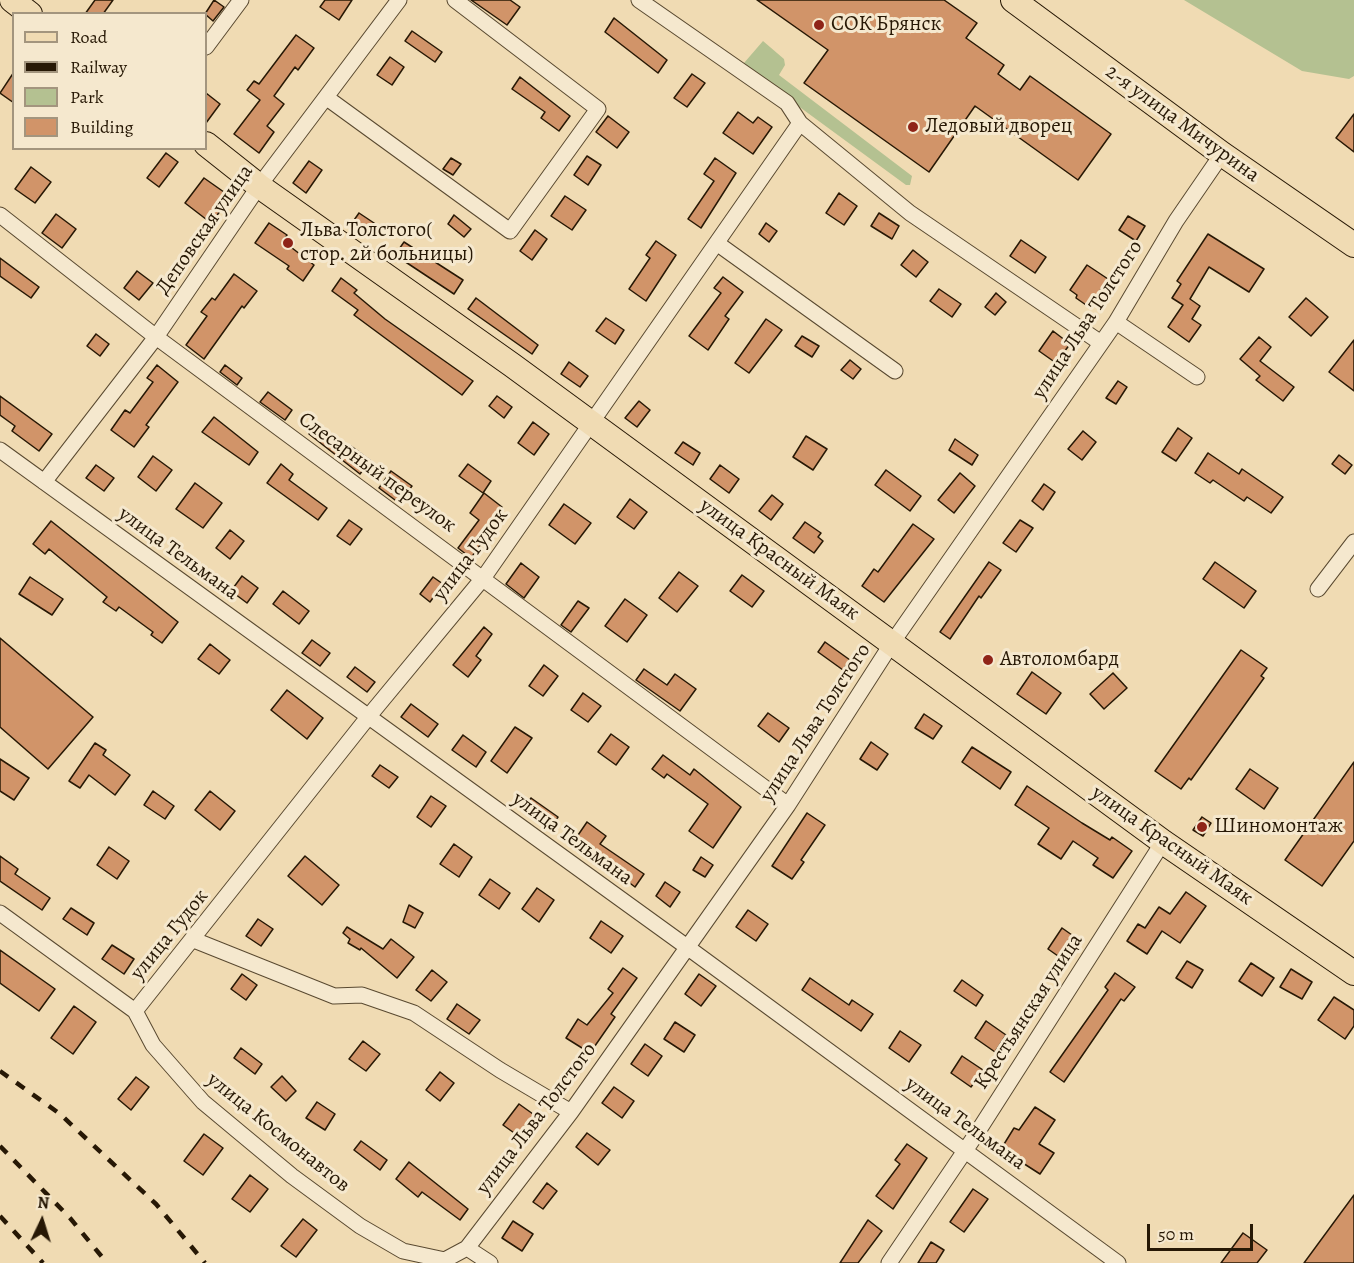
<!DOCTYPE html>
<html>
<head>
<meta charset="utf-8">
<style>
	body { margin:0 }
	#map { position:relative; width:1354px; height:1263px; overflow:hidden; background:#f0dbb3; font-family:Alegreya,serif }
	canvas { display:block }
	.legend { position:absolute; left:12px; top:12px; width:195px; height:138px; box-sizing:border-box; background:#f5e8ce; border:2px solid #a3957e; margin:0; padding:8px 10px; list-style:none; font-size:18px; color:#271805 }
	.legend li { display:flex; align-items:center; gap:12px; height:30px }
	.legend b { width:30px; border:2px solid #a3957e }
	.north { position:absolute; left:12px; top:1191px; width:60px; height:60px; -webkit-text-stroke:4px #f5e8ce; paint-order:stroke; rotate:4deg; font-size:16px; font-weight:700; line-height:24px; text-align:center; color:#271805 }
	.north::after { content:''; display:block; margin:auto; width:21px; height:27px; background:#271805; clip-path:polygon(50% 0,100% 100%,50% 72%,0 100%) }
	.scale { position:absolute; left:1147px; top:1224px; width:106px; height:27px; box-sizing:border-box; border:3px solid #271805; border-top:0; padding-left:8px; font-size:18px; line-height:21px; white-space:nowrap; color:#271805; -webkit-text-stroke:4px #f5e8ce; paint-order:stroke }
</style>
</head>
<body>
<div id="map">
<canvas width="1354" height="1263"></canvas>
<ul class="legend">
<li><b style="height:8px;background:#f0dbb3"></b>Road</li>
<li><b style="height:8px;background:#271805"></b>Railway</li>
<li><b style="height:16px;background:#b4c191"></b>Park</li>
<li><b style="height:16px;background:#d19469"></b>Building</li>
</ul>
<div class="north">N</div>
<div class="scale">50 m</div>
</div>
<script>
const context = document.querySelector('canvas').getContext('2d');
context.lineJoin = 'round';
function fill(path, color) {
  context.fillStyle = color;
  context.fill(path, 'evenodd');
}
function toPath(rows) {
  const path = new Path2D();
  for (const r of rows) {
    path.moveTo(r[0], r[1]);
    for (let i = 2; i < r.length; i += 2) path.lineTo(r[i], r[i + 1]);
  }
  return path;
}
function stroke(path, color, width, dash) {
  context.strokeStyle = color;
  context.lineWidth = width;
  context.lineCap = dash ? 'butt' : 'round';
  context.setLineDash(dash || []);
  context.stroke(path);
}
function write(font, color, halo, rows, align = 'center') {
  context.font = font + ' Alegreya,serif';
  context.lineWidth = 6;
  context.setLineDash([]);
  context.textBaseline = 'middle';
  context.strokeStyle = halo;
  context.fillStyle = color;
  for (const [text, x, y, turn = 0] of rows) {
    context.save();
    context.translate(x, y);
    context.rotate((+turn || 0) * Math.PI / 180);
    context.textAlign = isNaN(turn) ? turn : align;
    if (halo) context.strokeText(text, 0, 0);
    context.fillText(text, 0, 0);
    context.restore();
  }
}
const green = toPath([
	[1184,0,1354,0,1354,76,1349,79,1302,71],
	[763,41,784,59,785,65,779,75,912,176,910,185,906,185,745,67,744,63]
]);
const building = toPath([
	[95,0,113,0,103,14,85,14,95,0],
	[214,0,224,7,213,21,205,14,214,0],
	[325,0,352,0,339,20,320,7,325,0],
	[471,0,510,0,520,7,507,25,471,0],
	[757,0,944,0,977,23,966,38,1004,65,998,74,1020,90,1030,76,1111,134,1078,180,975,106,929,172,804,83,828,50,757,0],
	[614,18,667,60,658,73,605,32,614,18],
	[412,31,442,52,435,62,405,41,412,31],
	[296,35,314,48,298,70,295,67,274,96,284,104,267,126,274,132,259,153,234,134,260,100,247,90,254,81,259,84,296,35],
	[390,57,404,67,392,85,377,75,390,57],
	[14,72,14,103,0,93,14,72],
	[692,74,705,83,687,107,674,98,692,74],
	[520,77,570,116,559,131,541,118,545,112,512,89,520,77],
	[206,93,220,104,206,123,206,93],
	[738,112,753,123,758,117,772,127,753,154,723,133,738,112],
	[1354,114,1354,152,1336,138,1354,114],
	[608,116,629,132,617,148,596,132,608,116],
	[166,153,178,162,159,187,147,178,166,153],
	[587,156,601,165,588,185,574,175,587,156],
	[451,158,461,164,453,175,443,169,451,158],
	[715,158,736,173,701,228,688,219,714,181,704,174,715,158],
	[309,161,322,170,306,193,293,183,309,161],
	[31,167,51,182,35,203,15,189,31,167],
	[204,178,231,197,211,223,185,203,204,178],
	[839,193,857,206,844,225,826,213,839,193],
	[565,196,586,210,572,230,551,216,565,196],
	[359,213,377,225,370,236,352,223,359,213],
	[879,213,899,226,892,239,871,226,879,213],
	[56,214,76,229,62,248,42,233,56,214],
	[454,215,471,229,464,237,448,224,454,215],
	[1128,216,1145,226,1136,241,1119,230,1128,216],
	[269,223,287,235,283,241,314,265,303,281,287,269,289,266,255,243,269,223],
	[766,223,777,231,769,242,759,234,766,223],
	[535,230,547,239,532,260,520,251,535,230],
	[1208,234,1264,269,1249,292,1209,267,1190,299,1200,306,1192,319,1201,325,1189,342,1168,327,1183,305,1172,298,1181,284,1177,281,1208,234],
	[1021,240,1046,257,1035,273,1010,256,1021,240],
	[656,241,676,255,646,301,629,289,650,258,646,255,656,241],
	[404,242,463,280,454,294,395,255,404,242],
	[913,250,928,262,916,277,901,265,913,250],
	[0,258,39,287,31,298,0,276,0,258],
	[1087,265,1108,279,1089,307,1076,298,1077,295,1070,290,1087,265],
	[137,271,153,283,139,300,124,288,137,271],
	[234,274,257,291,244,308,242,306,204,359,186,345,207,316,201,312,212,298,215,300,234,274],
	[723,277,743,292,725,316,729,319,708,350,689,336,721,293,714,288,723,277],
	[341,278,357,290,354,293,385,319,473,381,462,395,354,315,358,310,332,291,341,278],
	[939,289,961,304,952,317,930,301,939,289],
	[996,293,1006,302,995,315,985,307,996,293],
	[476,298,538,345,532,354,468,309,476,298],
	[1306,298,1328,317,1311,336,1289,317,1306,298],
	[606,318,624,330,615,344,596,331,606,318],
	[766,319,782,330,749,373,735,363,766,319],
	[1053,331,1070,344,1056,363,1039,351,1053,331],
	[96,334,109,344,100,356,87,346,96,334],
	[802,336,819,346,812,357,795,346,802,336],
	[1259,337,1271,347,1260,361,1294,387,1283,401,1256,380,1260,376,1240,359,1259,337],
	[1354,340,1354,391,1329,372,1354,340],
	[850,360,861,369,853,379,841,370,850,360],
	[569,362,588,376,580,387,561,374,569,362],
	[157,365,178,382,146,425,149,427,134,447,111,430,125,410,130,413,153,382,147,378,157,365],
	[225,365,242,378,237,385,220,372,225,365],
	[1118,381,1127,387,1116,404,1106,398,1118,381],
	[268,392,292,410,285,420,260,402,268,392],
	[0,396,52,434,39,451,12,431,15,426,0,415,0,396],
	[497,396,512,407,504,418,489,406,497,396],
	[639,401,650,410,637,427,625,418,639,401],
	[214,417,258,452,249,465,202,432,214,417],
	[533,422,549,434,534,455,518,443,533,422],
	[315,426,348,450,351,446,370,460,360,474,309,434,315,426],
	[1178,428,1192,438,1176,461,1162,452,1178,428],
	[1083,431,1096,442,1082,460,1068,449,1083,431],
	[806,436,827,449,813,470,793,457,806,436],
	[955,439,978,455,972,465,949,450,955,439],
	[683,442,700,453,693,465,675,453,683,442],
	[1208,453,1239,474,1242,469,1283,497,1271,513,1247,497,1244,501,1213,480,1210,483,1195,473,1208,453],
	[1339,455,1352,465,1345,474,1332,464,1339,455],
	[153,456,172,470,156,491,138,477,153,456],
	[281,464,293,474,289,480,327,508,318,520,267,483,281,464],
	[468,464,491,481,483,493,459,476,468,464],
	[96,465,114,478,104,491,86,478,96,465],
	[720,465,739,479,729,493,710,479,720,465],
	[886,470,921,496,910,511,875,485,886,470],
	[391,471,412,486,399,503,379,488,391,471],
	[960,473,975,486,954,513,938,500,960,473],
	[195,483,222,503,203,528,176,509,195,483],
	[1044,484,1055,492,1043,510,1032,501,1044,484],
	[484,493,502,507,476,541,481,544,471,558,458,548,479,520,470,513,484,493],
	[772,495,783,504,771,520,759,511,772,495],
	[630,499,647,512,634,529,617,517,630,499],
	[564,504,591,523,575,544,549,525,564,504],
	[349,520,362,529,350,545,337,536,349,520],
	[1020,520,1033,528,1016,552,1003,543,1020,520],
	[51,521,178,622,162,643,151,635,153,632,119,607,116,611,103,602,107,597,49,549,45,554,33,544,51,521],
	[805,522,821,533,818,537,823,541,814,553,793,538,805,522],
	[913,524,934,539,884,602,862,586,874,569,878,572,913,524],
	[230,530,244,541,230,559,216,548,230,530],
	[989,562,1001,570,981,598,979,596,950,639,940,632,989,562],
	[1215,562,1256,591,1244,608,1203,579,1215,562],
	[521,563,539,577,524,598,506,584,521,563],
	[679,572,698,586,677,612,659,598,679,572],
	[742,575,764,591,752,607,730,591,742,575],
	[242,576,258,588,247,603,231,591,242,576],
	[30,577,63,599,52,615,19,594,30,577],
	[433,577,443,584,430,602,420,594,433,577],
	[283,591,309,611,299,624,273,604,283,591],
	[625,599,647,615,627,642,605,626,625,599],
	[578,601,589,608,571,632,561,625,578,601],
	[484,627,492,634,476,656,481,660,468,677,453,665,484,627],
	[0,638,93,717,48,769,0,727,0,638],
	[312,640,330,653,320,666,302,653,312,640],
	[825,642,850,660,843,670,818,652,825,642],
	[210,644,230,660,219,674,198,659,210,644],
	[1241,650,1267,668,1261,676,1264,678,1191,780,1189,778,1181,789,1155,771,1241,650],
	[544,665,558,676,543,696,529,686,544,665],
	[355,667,375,682,367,692,347,677,355,667],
	[644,669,667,685,675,674,696,689,680,711,636,680,644,669],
	[1032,672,1061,693,1046,714,1017,694,1032,672],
	[1113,673,1127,688,1104,709,1090,694,1113,673],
	[287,690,323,718,307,739,271,710,287,690],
	[583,693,601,706,588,722,571,710,583,693],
	[411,704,438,724,428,737,401,717,411,704],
	[768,713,789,728,779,742,758,726,768,713],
	[924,714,942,726,933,739,915,728,924,714],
	[515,727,532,738,507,773,491,761,515,727],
	[611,734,629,747,616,765,598,752,611,734],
	[463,735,486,752,476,767,452,750,463,735],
	[871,742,888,754,877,770,860,759,871,742],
	[95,743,106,750,103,755,130,775,115,795,89,775,80,788,69,781,95,743],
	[972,747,1011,772,1000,789,962,762,972,747],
	[663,755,690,775,694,769,741,807,713,848,689,831,708,804,667,774,664,778,652,769,663,755],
	[0,759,29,778,14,800,0,791,0,759],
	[1354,762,1354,841,1322,886,1285,860,1354,762],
	[380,765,398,777,389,788,372,776,380,765],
	[1250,769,1278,788,1264,809,1236,789,1250,769],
	[1027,786,1082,823,1110,840,1112,837,1132,851,1113,878,1093,865,1098,858,1073,841,1061,859,1038,844,1049,828,1015,805,1027,786],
	[153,791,174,806,165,819,144,805,153,791],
	[210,791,235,811,220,830,195,810,210,791],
	[431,796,446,806,431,827,417,817,431,796],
	[531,798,558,817,552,827,525,808,531,798],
	[807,813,825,825,801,860,804,862,792,879,772,866,807,813],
	[1202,817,1211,823,1203,836,1193,830,1202,817],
	[587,822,606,836,600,844,644,874,635,887,574,841,587,822],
	[454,844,472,857,459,877,440,864,454,844],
	[109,847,129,861,117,879,97,865,109,847],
	[0,856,18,869,15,874,50,898,42,910,0,881,0,856],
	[305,856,339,885,322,905,288,876,305,856],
	[701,857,713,865,705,877,693,870,701,857],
	[490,879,510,893,499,909,479,895,490,879],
	[665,882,680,892,670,907,656,896,665,882],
	[537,888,554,900,539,922,522,909,537,888],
	[1186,892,1206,906,1180,943,1162,931,1147,954,1127,941,1138,924,1145,928,1159,907,1170,914,1186,892],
	[409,905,423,913,415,928,403,922,409,905],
	[71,908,94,923,87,935,63,919,71,908],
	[748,910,768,924,756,941,736,927,748,910],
	[258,919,273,929,261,946,246,936,258,919],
	[601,921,623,936,611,953,590,938,601,921],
	[347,927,383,949,391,939,414,957,397,978,361,948,360,950,348,943,350,939,343,933,347,927],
	[1062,928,1072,935,1058,956,1048,949,1062,928],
	[112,945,134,959,124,974,102,959,112,945],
	[0,950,55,989,39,1011,0,983,0,950],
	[1187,961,1203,970,1192,988,1176,978,1187,961],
	[1251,963,1274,978,1262,996,1239,981,1251,963],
	[623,968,637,978,611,1014,615,1017,590,1053,566,1038,578,1019,587,1025,613,993,608,989,623,968],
	[1291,969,1312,982,1302,999,1280,987,1291,969],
	[432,970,447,982,431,1001,416,990,432,970],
	[1115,973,1135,987,1124,1001,1121,999,1064,1082,1050,1072,1108,990,1105,987,1115,973],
	[242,974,257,985,246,1000,231,989,242,974],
	[699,974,716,986,701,1006,685,994,699,974],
	[810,978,849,1005,852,1000,873,1014,861,1031,802,990,810,978],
	[962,980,983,995,976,1006,954,991,962,980],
	[1334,997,1354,1010,1354,1026,1345,1039,1318,1020,1334,997],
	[457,1004,480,1020,469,1034,447,1019,457,1004],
	[74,1006,96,1022,73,1054,51,1038,74,1006],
	[986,1021,1006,1035,995,1052,975,1038,986,1021],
	[675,1022,695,1035,684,1052,664,1039,675,1022],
	[900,1031,921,1045,909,1062,889,1048,900,1031],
	[363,1041,380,1054,366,1071,349,1059,363,1041],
	[645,1044,662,1056,648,1076,631,1064,645,1044],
	[241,1048,262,1064,255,1074,234,1058,241,1048],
	[962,1056,983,1070,971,1087,951,1073,962,1056],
	[440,1072,454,1083,440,1101,426,1090,440,1072],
	[282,1076,296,1091,286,1101,271,1087,282,1076],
	[136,1077,149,1087,131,1110,118,1099,136,1077],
	[614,1087,634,1101,622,1118,602,1103,614,1087],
	[317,1102,335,1114,325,1130,306,1118,317,1102],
	[519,1104,540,1119,524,1140,503,1125,519,1104],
	[1035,1107,1055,1120,1039,1144,1054,1153,1040,1174,1001,1149,1014,1128,1019,1130,1035,1107],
	[587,1133,610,1150,598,1165,576,1147,587,1133],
	[204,1134,223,1148,203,1175,184,1161,204,1134],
	[361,1141,387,1160,380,1170,354,1150,361,1141],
	[907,1144,927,1158,893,1209,876,1196,900,1164,895,1160,907,1144],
	[409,1162,468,1209,460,1220,422,1192,418,1197,396,1179,409,1162],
	[250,1175,268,1189,250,1212,232,1199,250,1175],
	[547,1183,557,1191,543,1209,533,1202,547,1183],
	[973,1189,988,1199,964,1232,950,1222,973,1189],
	[1354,1195,1354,1263,1304,1263,1354,1195],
	[303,1219,317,1230,296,1257,281,1246,303,1219],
	[868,1220,882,1231,858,1263,840,1263,868,1220],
	[513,1221,533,1234,522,1251,502,1238,513,1221],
	[1243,1233,1267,1250,1257,1263,1221,1263,1243,1233],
	[931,1242,944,1250,936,1263,918,1263,931,1242]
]);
const minor = toPath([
	[206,47,241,0],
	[327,98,510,231,598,109,455,0],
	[800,123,910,213,1101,343],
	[0,215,156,337,788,805],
	[718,244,895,371],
	[1116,322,1197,377],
	[0,450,687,947,1118,1263],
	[44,482,156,337,259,186,399,0],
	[1318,589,1354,542],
	[0,913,135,1011,153,1045,203,1102,292,1176,360,1226,403,1251,445,1260],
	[194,940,334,996,362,995,414,1013,500,1070,571,1112],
	[135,1011,369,716,484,577,800,123,787,103,639,0],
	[467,1248,490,1263],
	[439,1263,467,1248,571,1112,788,805,892,643,1116,322,1176,221,1222,154],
	[889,1263,975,1136,1163,842]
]);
const primary = toPath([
	[12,0,30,14],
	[1013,0,1222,154,1354,245],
	[206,144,259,186,512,365,1163,842,1354,973]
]);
const rail = toPath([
	[0,1071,60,1114,156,1204,205,1263],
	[0,1146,70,1218,107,1263],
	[0,1216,43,1263]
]);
const markers = [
	[819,25,6,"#8f2418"],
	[913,127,6,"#8f2418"],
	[288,243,6,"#8f2418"],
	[988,660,6,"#8f2418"],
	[1202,827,6,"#8f2418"]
];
const poiNames = [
	["СОК Брянск",831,25],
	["Ледовый дворец",925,127],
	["Льва Толстого(",300,231],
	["стор. 2й больницы)",300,255],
	["Автоломбард",1000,660],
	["Шиномонтаж",1214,827]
];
const streetNames = [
	["2-я улица Мичурина",1182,124,36],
	["Деповская улица",205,230,-55],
	["улица Льва Толстого",1088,320,-57],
	["Слесарный переулок",377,473,36],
	["улица Тельмана",178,554,36],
	["улица Гудок",471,555,-53],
	["улица Красный Маяк",779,560,36],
	["улица Льва Толстого",816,723,-57],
	["улица Тельмана",572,839,36],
	["улица Красный Маяк",1172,846,35],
	["улица Гудок",170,935,-51],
	["Крестьянская улица",1029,1012,-57],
	["улица Льва Толстого",537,1119,-53],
	["улица Тельмана",965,1124,36],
	["улица Космонавтов",278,1133,39]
];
fill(green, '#b4c191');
fill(building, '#d19469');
stroke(building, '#271805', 1.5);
stroke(minor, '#594930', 17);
stroke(primary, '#271805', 26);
stroke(minor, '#f5e8ce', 15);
stroke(primary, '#f0dbb3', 24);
stroke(rail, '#271805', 4.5, [10, 10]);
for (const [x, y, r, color] of markers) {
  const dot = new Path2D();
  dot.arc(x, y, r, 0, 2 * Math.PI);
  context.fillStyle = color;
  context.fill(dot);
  stroke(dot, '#f5e8ce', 2);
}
write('21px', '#271805', '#f5e8ce', poiNames, 'left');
write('21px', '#271805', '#f5e8ce', streetNames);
</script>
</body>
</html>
